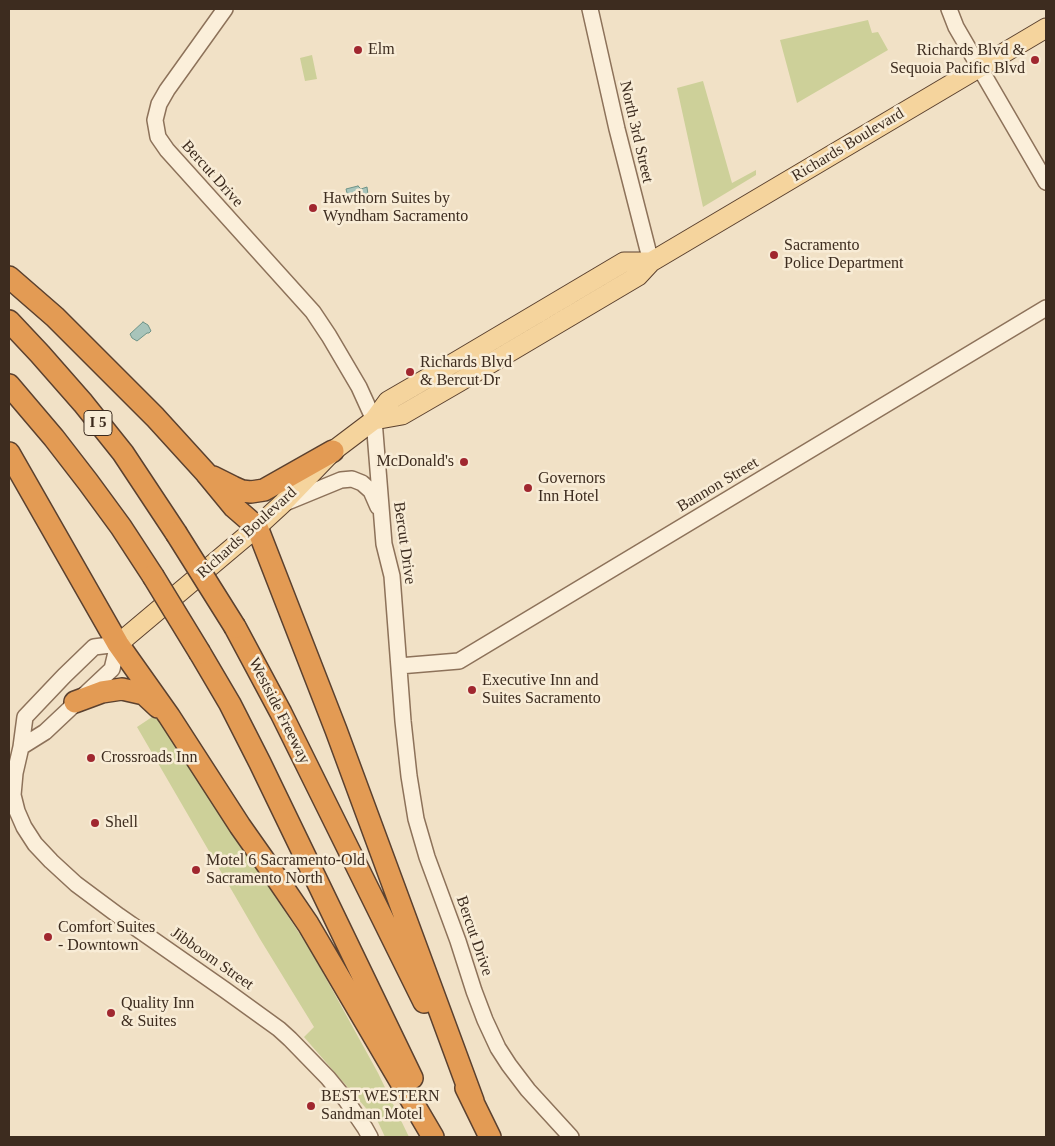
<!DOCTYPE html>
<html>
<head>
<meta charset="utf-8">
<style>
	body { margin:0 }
	#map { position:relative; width:1055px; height:1146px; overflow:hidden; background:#f1e1c6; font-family:Georgia,serif }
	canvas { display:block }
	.frame { position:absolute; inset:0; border:10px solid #3d2c1f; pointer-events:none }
</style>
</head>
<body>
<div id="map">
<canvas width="1055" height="1146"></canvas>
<div class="frame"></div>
</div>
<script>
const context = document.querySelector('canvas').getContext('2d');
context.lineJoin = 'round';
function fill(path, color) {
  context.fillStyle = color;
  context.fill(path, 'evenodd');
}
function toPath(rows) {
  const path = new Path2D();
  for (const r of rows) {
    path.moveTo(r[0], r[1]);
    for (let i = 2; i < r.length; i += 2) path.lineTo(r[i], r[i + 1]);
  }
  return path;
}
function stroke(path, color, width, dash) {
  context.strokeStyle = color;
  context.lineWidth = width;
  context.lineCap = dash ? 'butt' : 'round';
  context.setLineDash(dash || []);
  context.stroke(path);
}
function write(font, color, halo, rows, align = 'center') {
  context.font = font + ' Georgia,serif';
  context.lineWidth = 5;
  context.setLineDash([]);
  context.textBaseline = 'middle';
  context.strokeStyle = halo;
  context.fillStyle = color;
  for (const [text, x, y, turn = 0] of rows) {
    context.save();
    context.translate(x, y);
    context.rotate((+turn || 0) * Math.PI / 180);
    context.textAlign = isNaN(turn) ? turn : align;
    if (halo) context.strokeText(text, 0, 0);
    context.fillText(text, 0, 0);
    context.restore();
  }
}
const green = toPath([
	[868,20,872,33,878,32,888,50,797,103,780,40],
	[312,55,317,79,305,81,300,58],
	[703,81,732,183,756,170,756,175,703,207,677,88],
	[155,715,311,951,378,1073,409,1137,385,1137,378,1122,304,1037,314,1027,260,939,137,727]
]);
const water = toPath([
	[358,186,361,189,367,187,368,195,357,198,354,196,348,197,346,189,358,186],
	[143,322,148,325,151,331,149,333,147,333,137,341,132,338,130,334,143,322]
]);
const minor = toPath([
	[225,9,167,90,159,104,155,120,158,137,167,150,313,312,329,336,359,387,374,420,384,544,392,576,403,721,409,776,416,819,427,857,458,941,474,991,485,1020,498,1048,509,1065,528,1090,571,1137],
	[590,9,617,129,651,262],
	[949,9,956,27,1046,182],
	[285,503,341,480,352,479,362,483,371,491,378,507],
	[399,666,459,661,1046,308],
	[21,747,45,732,112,669,118,644,94,647,64,676,25,717,21,747,15,773,13,795,17,811,24,827,35,844,51,861,76,884,119,916,225,990,279,1029,290,1039,328,1078,346,1100,365,1128,370,1137]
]);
const major = toPath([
	[374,420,402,415,459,382,638,276,651,262,1046,28],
	[118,644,257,527,282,504,333,451,374,420,388,401,457,361,624,262,651,262]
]);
const highway = toPath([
	[9,277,55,317,155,417,206,473,234,507,257,527,336,730,473,1101],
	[9,321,40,354,83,403,123,453,176,533],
	[9,385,54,438,88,482,121,527,153,576],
	[9,453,118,644,169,716,240,826,278,880,308,924,433,1137],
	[213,477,233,487,242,491,251,492,264,490,333,451],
	[235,627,281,713,424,1002],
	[200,653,230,704,260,763,412,1078],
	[75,702,102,692,122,689,144,694,158,707],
	[466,1088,490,1137]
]);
const highwayBridge = toPath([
	[176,533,235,627],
	[153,576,200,653]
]);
const markers = [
	[358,50,5,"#a0272f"],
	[1035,60,5,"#a0272f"],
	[313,208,5,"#a0272f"],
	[774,255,5,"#a0272f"],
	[410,372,5,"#a0272f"],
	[464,462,5,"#a0272f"],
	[528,488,5,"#a0272f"],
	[472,690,5,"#a0272f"],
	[91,758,5,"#a0272f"],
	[95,823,5,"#a0272f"],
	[196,870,5,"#a0272f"],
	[48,937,5,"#a0272f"],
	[111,1013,5,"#a0272f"],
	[311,1106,5,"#a0272f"]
];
const shields = [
	[98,423,28]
];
const shieldNames = [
	["I 5",98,423]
];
const poiNames = [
	["Elm",368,50],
	["Richards Blvd &",1025,51,"right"],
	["Sequoia Pacific Blvd",1025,69,"right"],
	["Hawthorn Suites by",323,199],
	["Wyndham Sacramento",323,217],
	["Sacramento",784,246],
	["Police Department",784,264],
	["Richards Blvd",420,363],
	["& Bercut Dr",420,381],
	["McDonald's",454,462,"right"],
	["Governors",538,479],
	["Inn Hotel",538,497],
	["Executive Inn and",482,681],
	["Suites Sacramento",482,699],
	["Crossroads Inn",101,758],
	["Shell",105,823],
	["Motel 6 Sacramento-Old",206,861],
	["Sacramento North",206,879],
	["Comfort Suites",58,928],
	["- Downtown",58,946],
	["Quality Inn",121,1004],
	["& Suites",121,1022],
	["BEST WESTERN",321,1097],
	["Sandman Motel",321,1115]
];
const streetNames = [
	["North 3rd Street",636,132,77],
	["Richards Boulevard",848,145,-31],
	["Bercut Drive",212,174,48],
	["Bannon Street",718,485,-31],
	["Richards Boulevard",247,533,-42],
	["Bercut Drive",404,543,82],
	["Westside Freeway",279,711,63],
	["Bercut Drive",474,936,71],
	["Jibboom Street",212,959,35]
];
fill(green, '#cdd099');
fill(water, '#a8c4ba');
stroke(water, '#6d9388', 1);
stroke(minor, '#8d725a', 18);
stroke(major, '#5b412f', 21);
stroke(highway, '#5b412f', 24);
stroke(minor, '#fbefda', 15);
stroke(major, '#f5d49d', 19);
stroke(highway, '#e39b54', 21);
stroke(highwayBridge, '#5b412f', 24, []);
stroke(highwayBridge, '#e39b54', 21);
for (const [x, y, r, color] of markers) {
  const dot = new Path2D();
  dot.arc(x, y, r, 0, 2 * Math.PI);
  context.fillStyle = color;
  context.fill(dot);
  stroke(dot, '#f8ecd6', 2);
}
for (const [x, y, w] of shields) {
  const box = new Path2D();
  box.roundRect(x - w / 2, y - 12.5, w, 25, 4);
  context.fillStyle = '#f8ecd6';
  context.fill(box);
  stroke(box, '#3d2c1f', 1);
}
write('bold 15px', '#3d2c1f', null, shieldNames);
write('16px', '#3d2c1f', '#f8ecd6', poiNames, 'left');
write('16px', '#3d2c1f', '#f8ecd6', streetNames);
</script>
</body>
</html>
